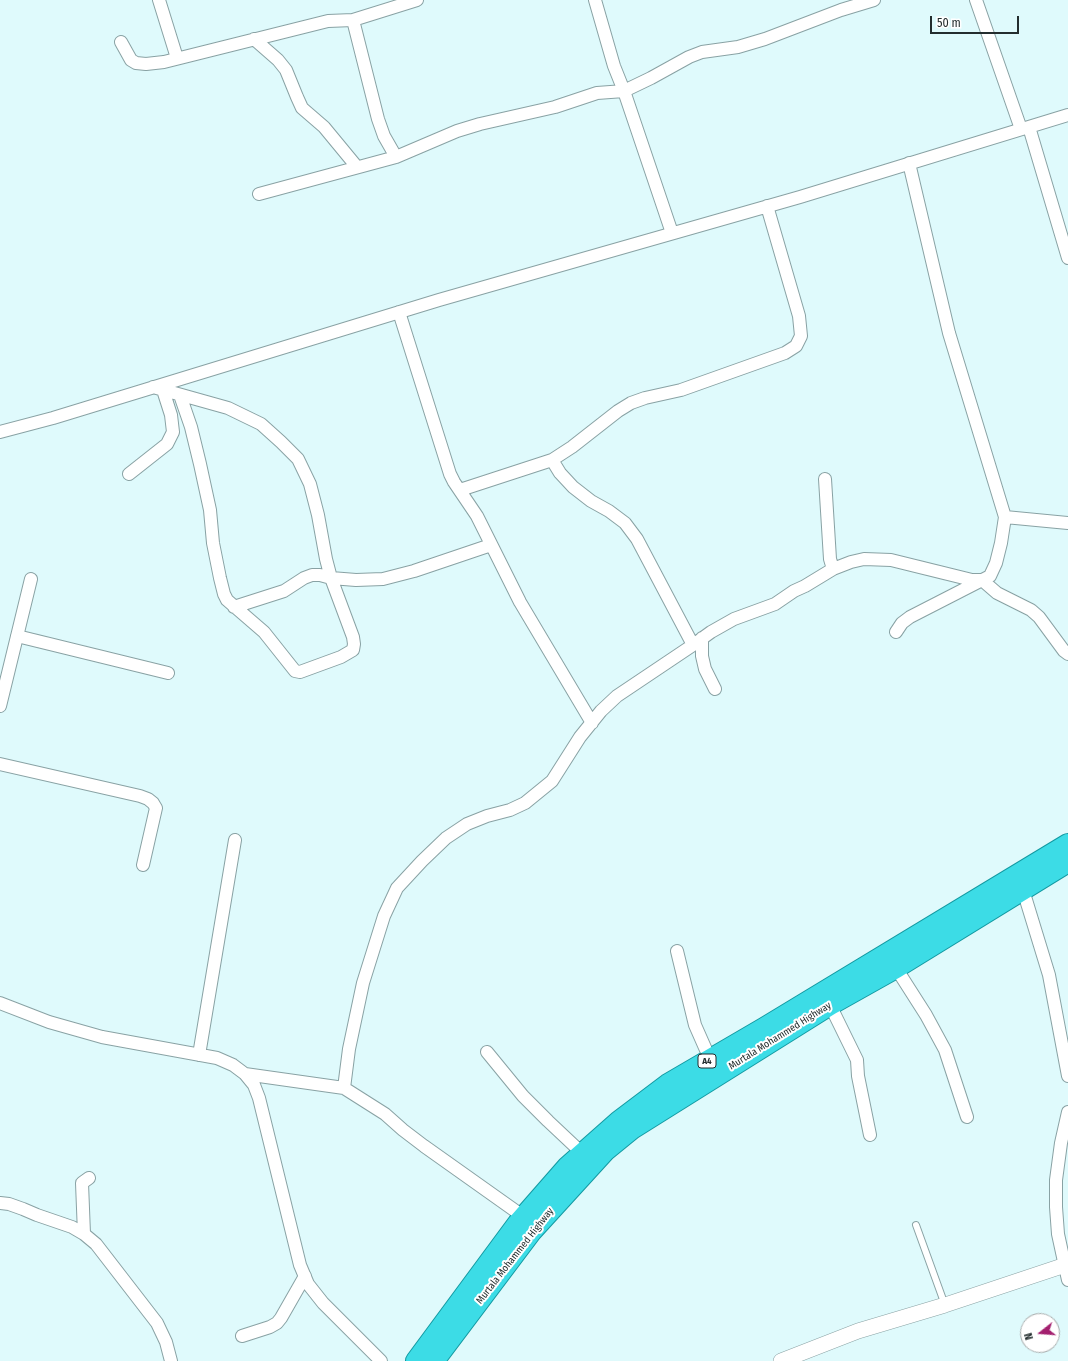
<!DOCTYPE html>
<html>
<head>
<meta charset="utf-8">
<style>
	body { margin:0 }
	#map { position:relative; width:1068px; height:1361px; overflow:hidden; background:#dffafc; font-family:"Fira Sans Condensed",sans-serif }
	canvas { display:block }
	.north { position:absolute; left:1020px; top:1313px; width:40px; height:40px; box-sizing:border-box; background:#fff; border:1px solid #a7abab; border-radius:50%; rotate:253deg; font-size:11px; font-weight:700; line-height:16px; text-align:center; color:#232d2e }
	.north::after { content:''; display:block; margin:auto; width:14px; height:18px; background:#a3206f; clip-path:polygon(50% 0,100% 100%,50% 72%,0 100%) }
	.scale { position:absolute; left:930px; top:16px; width:89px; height:18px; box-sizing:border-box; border:2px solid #232d2e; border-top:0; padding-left:5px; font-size:12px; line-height:14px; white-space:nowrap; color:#232d2e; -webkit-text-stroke:3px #fff; paint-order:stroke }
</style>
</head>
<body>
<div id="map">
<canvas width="1068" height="1361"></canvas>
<div class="north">N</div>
<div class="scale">50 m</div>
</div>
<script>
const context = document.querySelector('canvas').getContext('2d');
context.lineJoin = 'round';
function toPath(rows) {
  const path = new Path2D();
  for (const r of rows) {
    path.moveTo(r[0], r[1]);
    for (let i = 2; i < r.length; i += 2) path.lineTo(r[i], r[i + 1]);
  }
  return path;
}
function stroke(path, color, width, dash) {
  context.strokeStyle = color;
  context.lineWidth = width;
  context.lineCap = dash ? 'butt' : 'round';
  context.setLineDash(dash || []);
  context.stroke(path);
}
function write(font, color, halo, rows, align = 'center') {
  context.font = font + ' "Fira Sans Condensed",sans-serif';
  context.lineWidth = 4;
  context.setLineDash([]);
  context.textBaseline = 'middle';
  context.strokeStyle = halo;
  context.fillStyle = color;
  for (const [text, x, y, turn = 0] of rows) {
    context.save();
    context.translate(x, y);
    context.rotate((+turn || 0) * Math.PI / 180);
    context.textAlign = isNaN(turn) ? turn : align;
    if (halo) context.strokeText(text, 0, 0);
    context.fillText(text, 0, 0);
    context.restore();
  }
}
const service = toPath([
	[916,1225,945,1305]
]);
const minor = toPath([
	[159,0,177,58],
	[595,0,614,66,624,91,672,233],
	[976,0,1021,129],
	[353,20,378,119,384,136,396,157],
	[254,39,278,60,286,70,297,97,302,108,324,127,357,167],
	[121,42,131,60,136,63,146,64,164,62,328,21,353,20,417,0],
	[1029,127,1068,258],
	[259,194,396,157,457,131,480,124,555,107,597,93,624,91,651,78,689,57,702,52,738,47,765,39,841,10,874,0],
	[399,312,450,474,454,482,477,516,520,602,592,723],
	[153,387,228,408,261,424,281,442,298,459,310,484,318,515,326,559,331,578,353,637,354,644,353,650,341,657,300,672,295,671,264,632,227,600,224,594,220,578,213,543,210,510,200,464,191,427,180,395],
	[0,432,53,418,439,300,800,197,1068,115],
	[552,460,560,473,573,487,591,501,609,511,625,523,637,539,693,645],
	[129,474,167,444,173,432,171,415,163,390],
	[825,479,830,559,833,569,851,562,864,559,891,560,972,580,982,580,997,593,1031,610,1039,617,1064,651,1068,654],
	[460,490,552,460,572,447,618,411,631,403,645,398,681,390,785,353,796,346,801,336,799,316,767,206],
	[1005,517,1068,523],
	[234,607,284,591,304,578,312,575,320,575,331,578,356,580,383,579,414,571,491,545],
	[896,632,902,623,910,617,990,576,996,563,1001,543,1005,517,949,333,909,163],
	[17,636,168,673],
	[702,638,702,656,705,669,715,689],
	[0,706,31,579],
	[0,764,140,796,148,799,153,803,156,808,143,865],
	[1023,890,1049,975,1068,1076],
	[677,951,695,1025,710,1059],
	[896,968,926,1015,945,1050,967,1117],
	[0,1003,49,1022,102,1037,217,1058,233,1065,245,1074,254,1085,259,1098,300,1265,308,1284,323,1303,381,1361],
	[830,1005,857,1060,858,1076,870,1135],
	[487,1052,523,1096,548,1121,582,1153],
	[199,1055,235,840],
	[245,1074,344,1088,385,1114,403,1130,424,1146,524,1217],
	[344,1088,349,1049,363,983,384,916,397,888,422,861,446,838,467,824,487,816,510,810,525,803,552,781,580,737,601,711,617,696,693,645,711,632,734,619,775,604,794,591,805,586,833,569],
	[1068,1112,1061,1143,1056,1180,1056,1207,1058,1234,1068,1280],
	[0,1203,9,1204,23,1209,37,1215,72,1227,84,1234,96,1244,157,1323,166,1342,171,1361],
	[84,1234,82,1183,89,1178],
	[242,1336,270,1327,277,1323,281,1318,305,1276]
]);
const tertiary = toPath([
	[781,1361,858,1331,945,1305,1068,1264]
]);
const trunk = toPath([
	[416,1361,518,1223,567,1167,619,1121,668,1084,764,1028,1068,844],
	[434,1361,532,1231,605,1151,632,1129,830,1005,896,968,1068,862]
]);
const shields = [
	[707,1061,18]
];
const shieldNames = [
	["A4",707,1061]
];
const streetNames = [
	["Murtala Mohammed Highway",780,1036,-32],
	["Murtala Mohammed Highway",515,1256,-52]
];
stroke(service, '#89a2a4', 8);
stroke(minor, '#89a2a4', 14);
stroke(tertiary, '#89a2a4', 16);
stroke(trunk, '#1399a1', 22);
stroke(service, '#fff', 6);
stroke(minor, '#fff', 12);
stroke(tertiary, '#fff', 15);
stroke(trunk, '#3cdce6', 20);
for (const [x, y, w] of shields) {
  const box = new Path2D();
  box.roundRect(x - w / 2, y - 7, w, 14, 3);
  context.fillStyle = '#fff';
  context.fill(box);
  stroke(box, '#232d2e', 1);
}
write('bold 9px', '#232d2e', null, shieldNames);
write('10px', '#232d2e', '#fff', streetNames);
</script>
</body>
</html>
